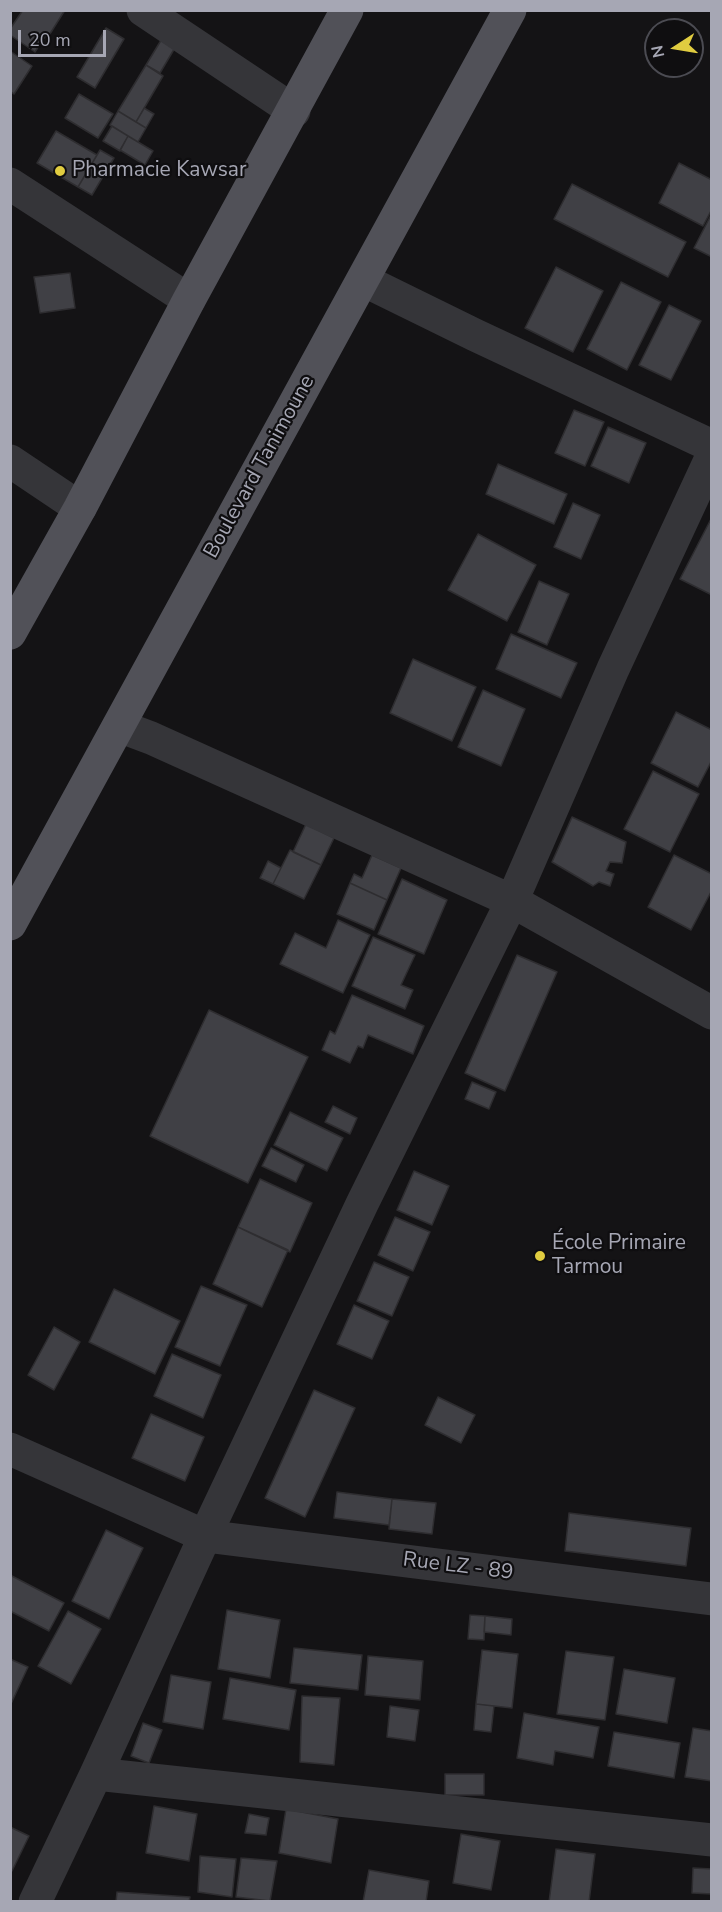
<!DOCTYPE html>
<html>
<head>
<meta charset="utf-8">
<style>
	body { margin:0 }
	#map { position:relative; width:722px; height:1912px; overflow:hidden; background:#141315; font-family:"Nunito Sans",sans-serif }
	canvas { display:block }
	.frame { position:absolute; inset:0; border:12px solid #a6a7b4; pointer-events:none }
	.north { position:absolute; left:644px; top:18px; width:60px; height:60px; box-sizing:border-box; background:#0f0e10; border:2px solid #4b4b52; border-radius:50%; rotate:258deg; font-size:16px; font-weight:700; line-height:24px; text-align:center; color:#a6a7b4 }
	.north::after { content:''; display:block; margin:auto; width:21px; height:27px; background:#e0cc40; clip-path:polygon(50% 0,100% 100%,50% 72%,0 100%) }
	.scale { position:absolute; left:18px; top:30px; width:88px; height:27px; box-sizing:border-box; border:3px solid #a6a7b4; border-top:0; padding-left:8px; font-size:18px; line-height:21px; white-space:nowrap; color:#a6a7b4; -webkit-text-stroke:4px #0f0e10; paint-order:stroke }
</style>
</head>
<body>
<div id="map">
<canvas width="722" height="1912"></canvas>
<div class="frame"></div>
<div class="north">N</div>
<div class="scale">20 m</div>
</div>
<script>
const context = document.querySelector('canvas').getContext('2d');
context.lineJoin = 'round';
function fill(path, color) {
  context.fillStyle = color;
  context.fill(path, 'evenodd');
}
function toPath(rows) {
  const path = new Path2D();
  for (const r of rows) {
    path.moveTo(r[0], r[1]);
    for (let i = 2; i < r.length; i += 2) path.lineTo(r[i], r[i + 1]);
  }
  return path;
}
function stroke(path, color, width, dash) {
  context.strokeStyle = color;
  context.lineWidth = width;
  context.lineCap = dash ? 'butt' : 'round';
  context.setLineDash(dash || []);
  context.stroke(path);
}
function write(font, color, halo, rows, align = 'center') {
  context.font = font + ' "Nunito Sans",sans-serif';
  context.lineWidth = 4.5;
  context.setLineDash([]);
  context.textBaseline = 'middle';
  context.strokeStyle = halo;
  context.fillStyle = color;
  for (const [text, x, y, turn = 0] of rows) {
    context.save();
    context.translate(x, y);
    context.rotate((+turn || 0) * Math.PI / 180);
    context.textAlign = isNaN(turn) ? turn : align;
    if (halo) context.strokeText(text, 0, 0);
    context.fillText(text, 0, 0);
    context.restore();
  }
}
const building = toPath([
	[23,10,65,10,48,37,46,35,35,52,10,35,10,29,23,10],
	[106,28,124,39,95,88,77,77,106,28],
	[163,37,176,46,160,73,146,65,163,37],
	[10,51,32,66,14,94,10,91,10,51],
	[146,65,163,76,136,122,118,111,146,65],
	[79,94,113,114,98,138,65,118,79,94],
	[144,108,154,114,146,128,136,122,144,108],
	[118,111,146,128,138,142,110,125,118,111],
	[112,126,128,136,120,151,103,141,112,126],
	[56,131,97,155,78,187,37,163,56,131],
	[128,136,153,151,145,165,120,150,128,136],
	[100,150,114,158,92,195,78,187,100,150],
	[679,163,712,180,712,209,703,226,659,203,679,163],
	[572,184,686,242,668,277,554,219,572,184],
	[712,213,712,257,694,248,712,213],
	[556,267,603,291,573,352,525,328,556,267],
	[70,273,75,308,40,313,34,277,70,273],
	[621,282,661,302,627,370,587,349,621,282],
	[669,305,701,321,671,380,639,365,669,305],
	[574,410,604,422,585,466,555,453,574,410],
	[608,427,646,443,629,483,591,466,608,427],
	[498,464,567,494,554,524,486,494,498,464],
	[573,503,600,515,581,559,554,547,573,503],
	[712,517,712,595,680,579,712,517],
	[478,534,536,565,507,621,448,590,478,534],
	[539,581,569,594,547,645,518,632,539,581],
	[511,634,577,663,561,698,496,669,511,634],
	[413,659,476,687,452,741,390,713,413,659],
	[483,690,525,709,501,766,458,747,483,690],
	[676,712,712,730,712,760,698,787,651,763,676,712],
	[653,771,699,794,670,852,624,829,653,771],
	[572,817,626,842,622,863,610,862,606,871,614,874,610,886,599,882,593,886,552,862,572,817],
	[306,824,334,838,321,865,293,852,306,824],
	[290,850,321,865,304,899,273,884,290,850],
	[372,855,401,868,387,900,350,883,354,874,362,878,372,855],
	[674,855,712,874,712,890,691,930,648,907,674,855],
	[268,861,281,868,273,884,260,878,268,861],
	[402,879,447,900,424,954,378,934,402,879],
	[350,883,387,900,374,930,337,914,350,883],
	[338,920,370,935,343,993,280,964,295,933,326,948,338,920],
	[373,937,415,955,401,985,413,990,405,1009,352,986,373,937],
	[517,955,557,972,505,1091,465,1073,517,955],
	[352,995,424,1026,413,1054,368,1035,363,1048,358,1046,350,1063,322,1050,330,1031,335,1034,352,995],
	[209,1010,308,1057,248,1183,150,1136,209,1010],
	[472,1082,496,1092,489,1109,465,1099,472,1082],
	[333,1106,357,1118,350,1134,325,1122,333,1106],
	[290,1112,343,1138,327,1171,274,1145,290,1112],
	[271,1148,304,1165,296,1182,262,1166,271,1148],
	[414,1171,449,1186,432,1225,397,1210,414,1171],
	[260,1179,312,1203,290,1252,238,1227,260,1179],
	[395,1217,430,1232,413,1271,378,1255,395,1217],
	[238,1227,288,1250,262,1307,213,1284,238,1227],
	[374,1262,409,1277,392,1316,357,1301,374,1262],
	[201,1286,247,1305,220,1366,175,1347,201,1286],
	[114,1289,180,1321,155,1374,89,1342,114,1289],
	[354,1305,389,1321,372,1359,337,1344,354,1305],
	[54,1327,80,1342,54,1390,28,1375,54,1327],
	[172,1354,221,1375,203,1418,154,1396,172,1354],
	[314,1390,355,1408,305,1517,265,1498,314,1390],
	[438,1397,475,1415,461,1443,425,1425,438,1397],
	[151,1414,204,1437,185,1481,132,1458,151,1414],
	[337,1492,392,1499,389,1525,334,1518,337,1492],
	[392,1499,436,1503,432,1534,389,1529,392,1499],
	[569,1513,691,1528,686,1566,565,1551,569,1513],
	[106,1530,143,1548,109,1619,72,1601,106,1530],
	[10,1575,64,1603,49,1631,10,1611,10,1575],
	[227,1610,280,1620,270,1678,218,1669,227,1610],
	[68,1611,101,1629,71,1684,38,1666,68,1611],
	[470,1615,485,1616,484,1640,468,1639,470,1615],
	[485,1616,512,1619,511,1635,484,1632,485,1616],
	[294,1648,362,1655,358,1690,290,1683,294,1648],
	[482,1650,518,1654,512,1708,476,1704,482,1650],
	[566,1651,614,1657,605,1720,557,1714,566,1651],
	[368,1656,423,1661,420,1700,365,1695,368,1656],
	[10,1659,28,1667,10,1706,10,1659],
	[624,1669,675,1678,667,1723,616,1714,624,1669],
	[171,1675,211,1682,203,1729,163,1722,171,1675],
	[230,1678,296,1690,289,1730,223,1719,230,1678],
	[302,1696,340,1698,334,1765,300,1762,302,1696],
	[476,1704,494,1706,491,1732,474,1730,476,1704],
	[390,1706,419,1710,415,1741,387,1737,390,1706],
	[524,1713,599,1727,593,1758,555,1751,553,1765,517,1758,524,1713],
	[143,1723,162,1730,149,1763,131,1756,143,1723],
	[693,1728,712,1731,712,1781,685,1777,693,1728],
	[614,1732,680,1743,674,1778,608,1766,614,1732],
	[445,1774,484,1774,484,1795,445,1795,445,1774],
	[154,1806,197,1814,189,1861,146,1853,154,1806],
	[286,1809,338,1819,331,1863,279,1853,286,1809],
	[249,1814,269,1818,266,1835,245,1833,249,1814],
	[10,1827,29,1836,12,1871,10,1870,10,1827],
	[461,1834,500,1841,491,1890,453,1883,461,1834],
	[556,1849,595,1854,589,1902,549,1902,556,1849],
	[200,1856,236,1859,232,1897,198,1892,200,1856],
	[241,1858,277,1861,270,1901,236,1897,241,1858],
	[693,1868,712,1869,712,1894,692,1893,693,1868],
	[369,1870,429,1881,426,1902,363,1902,369,1870],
	[117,1892,190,1897,189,1902,116,1902,117,1892]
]);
const minor = toPath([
	[143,10,294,111],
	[10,184,189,300],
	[363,280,475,335,712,446],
	[10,461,80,508],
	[119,726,151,738,512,901,712,1013],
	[10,1449,205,1536,712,1599],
	[96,1774,712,1840],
	[35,1902,96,1774,205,1536,362,1204,512,901,613,669,712,456]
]);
const major = toPath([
	[10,633,80,508,189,300,347,10],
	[10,924,510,10]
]);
const markers = [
	[60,171,6,"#e0cc40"],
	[540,1256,6,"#e0cc40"]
];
const poiNames = [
	["Pharmacie Kawsar",72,171],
	["École Primaire",552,1244],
	["Tarmou",552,1268]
];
const streetNames = [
	["Boulevard Tanimoune",260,467,-61],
	["Rue LZ - 89",458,1567,7]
];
fill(building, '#404045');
stroke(building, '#2e2d30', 1.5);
stroke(minor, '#353539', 33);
stroke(major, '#515158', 33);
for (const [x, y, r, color] of markers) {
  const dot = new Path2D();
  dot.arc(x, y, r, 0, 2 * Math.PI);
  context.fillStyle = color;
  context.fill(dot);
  stroke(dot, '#0f0e10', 2);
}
write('21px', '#a6a7b4', '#0f0e10', poiNames, 'left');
write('21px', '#a6a7b4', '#0f0e10', streetNames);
</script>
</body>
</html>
